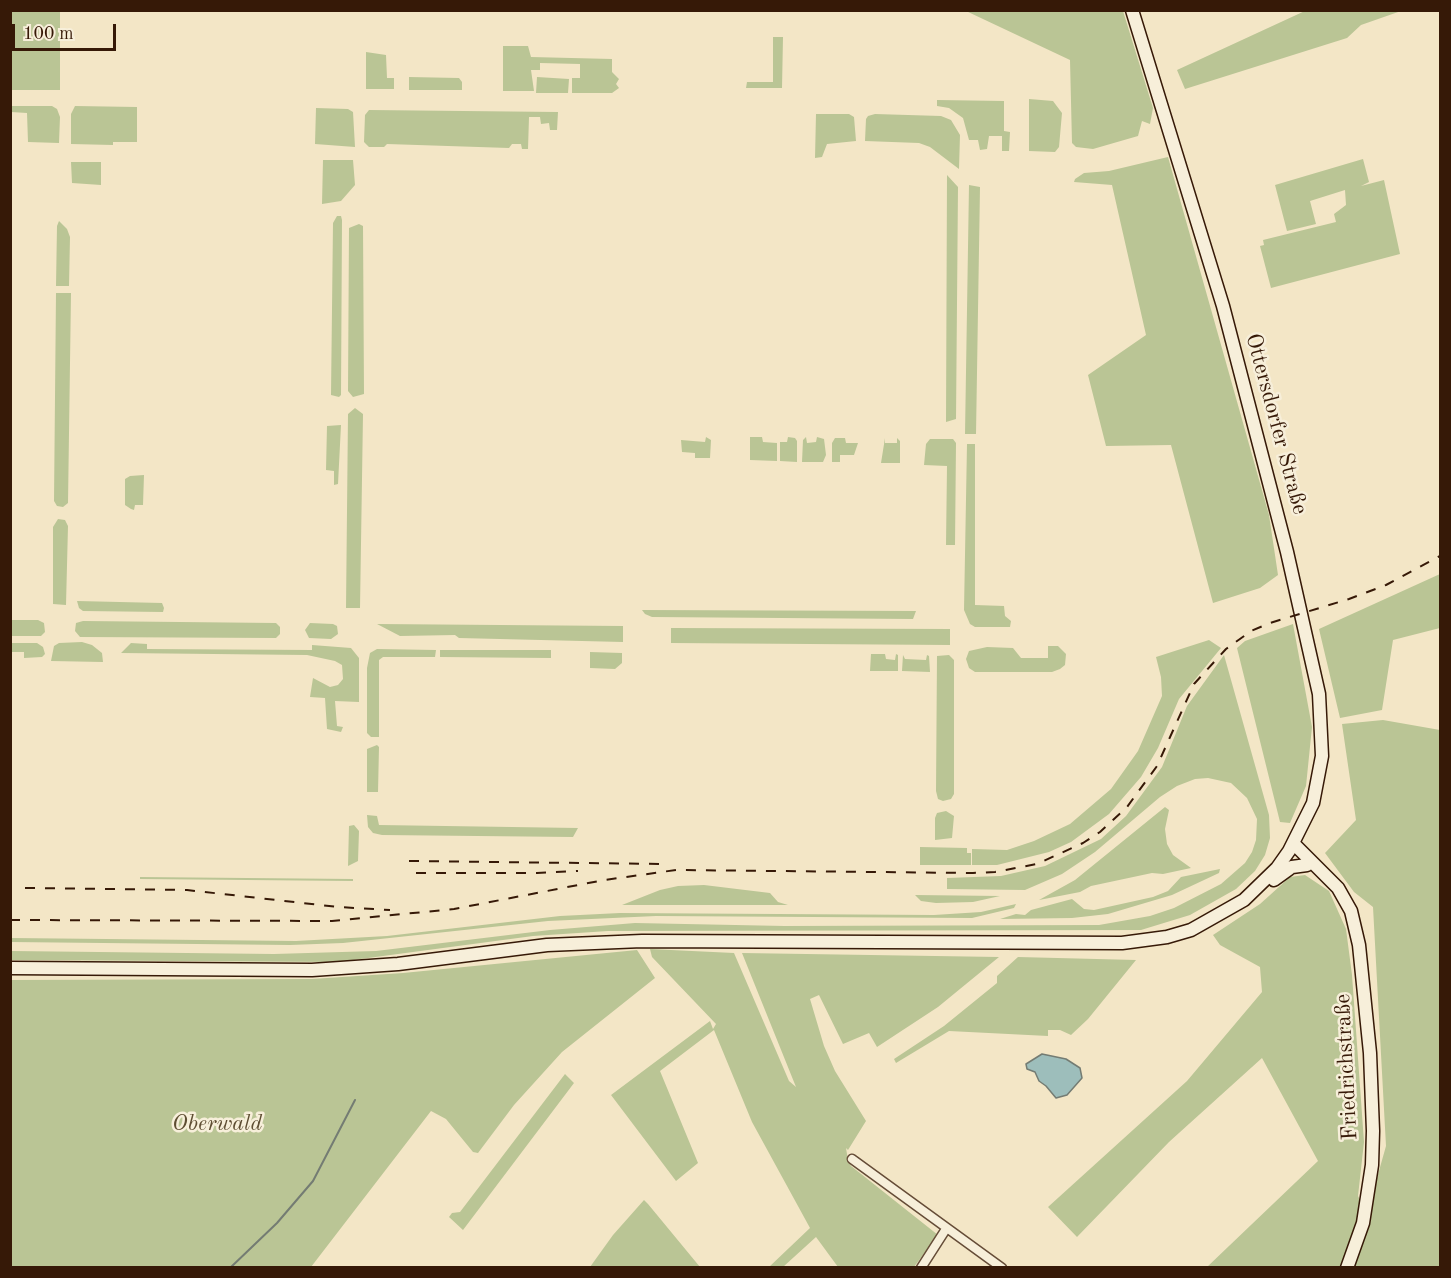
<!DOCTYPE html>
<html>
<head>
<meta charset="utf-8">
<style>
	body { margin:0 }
	#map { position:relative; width:1451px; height:1278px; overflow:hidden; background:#f3e6c6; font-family:"Old Standard TT",serif }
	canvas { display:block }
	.frame { position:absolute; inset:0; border:12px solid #361907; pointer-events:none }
	.scale { position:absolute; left:12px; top:24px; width:104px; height:27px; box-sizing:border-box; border:3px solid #361907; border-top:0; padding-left:8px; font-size:18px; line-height:21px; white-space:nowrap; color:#361907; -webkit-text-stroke:4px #f7efda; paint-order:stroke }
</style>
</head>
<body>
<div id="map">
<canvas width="1451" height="1278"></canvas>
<div class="frame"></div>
<div class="scale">100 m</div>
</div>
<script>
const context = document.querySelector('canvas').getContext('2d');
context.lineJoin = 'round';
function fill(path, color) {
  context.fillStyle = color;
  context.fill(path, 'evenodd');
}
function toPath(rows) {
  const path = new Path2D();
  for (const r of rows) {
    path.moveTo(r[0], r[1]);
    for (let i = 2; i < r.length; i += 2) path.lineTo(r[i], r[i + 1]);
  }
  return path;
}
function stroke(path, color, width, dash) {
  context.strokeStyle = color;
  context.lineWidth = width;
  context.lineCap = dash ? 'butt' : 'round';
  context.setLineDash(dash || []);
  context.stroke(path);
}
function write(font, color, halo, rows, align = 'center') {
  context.font = font + ' "Old Standard TT",serif';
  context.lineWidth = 5;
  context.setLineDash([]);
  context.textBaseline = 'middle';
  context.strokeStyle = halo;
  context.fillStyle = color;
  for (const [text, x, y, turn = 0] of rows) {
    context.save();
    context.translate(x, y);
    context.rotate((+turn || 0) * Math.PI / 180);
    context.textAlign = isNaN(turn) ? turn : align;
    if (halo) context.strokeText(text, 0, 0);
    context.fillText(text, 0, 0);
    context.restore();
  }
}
const green = toPath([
	[11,10,60,11,60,90,11,90],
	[1307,10,1401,11,1361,25,1347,38,1185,89,1177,70],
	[966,11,1123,11,1153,108,1150,124,1142,121,1138,136,1093,149,1076,147,1072,143,1070,60],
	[773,37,783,37,782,88,746,88,747,82,773,82],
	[503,46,528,46,531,57,612,59,612,72,619,79,616,84,619,88,612,93,572,93,572,78,580,78,580,64,540,63,540,70,531,70,534,91,503,91],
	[366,52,386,55,387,78,394,78,394,89,366,89],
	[409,77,459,78,462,82,462,90,409,90],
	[537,77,569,79,568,93,536,93],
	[1029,99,1053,101,1062,113,1059,147,1055,152,1029,151],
	[937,100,1004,101,1004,131,1010,132,1009,151,1002,151,1002,136,989,136,987,149,980,150,978,140,969,140,963,118,949,108,937,106],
	[11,106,52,106,57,109,60,117,59,143,28,142,27,113,11,112],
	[75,106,137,107,137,142,113,142,113,145,71,144,71,114],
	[316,108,348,109,353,112,355,147,315,144],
	[369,110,558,112,557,130,550,130,549,123,541,124,540,117,529,117,528,149,522,149,521,144,512,144,509,148,387,144,384,147,369,147,364,142,365,115],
	[816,114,849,114,854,117,856,141,827,144,822,157,815,158],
	[875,114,941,116,951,120,960,135,959,169,930,147,919,143,865,141,866,119,868,116],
	[1168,157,1269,515,1278,575,1260,588,1213,603,1171,445,1106,446,1088,375,1146,335,1112,185,1074,182,1075,179,1084,173,1109,171],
	[1363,159,1369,182,1361,186,1384,180,1400,254,1271,288,1260,246,1264,245,1263,240,1336,222,1334,214,1346,205,1345,190,1310,201,1316,224,1287,231,1275,185],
	[323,160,353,160,355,185,341,201,322,204],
	[71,162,101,162,101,185,72,183],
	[947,175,958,187,956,419,946,422],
	[969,185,980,187,976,434,965,434],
	[337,216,341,216,342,220,341,395,339,397,331,395,333,223],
	[59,221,67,229,70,237,69,286,56,286,57,226],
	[359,224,363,226,364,394,353,397,348,391,349,228],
	[56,293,71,293,68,503,63,507,57,506,54,501],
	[355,408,363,414,360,608,346,608,348,414],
	[341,425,338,484,334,485,334,471,326,470,327,426],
	[706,437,711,440,710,458,695,458,695,453,682,452,681,440,705,442],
	[750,437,762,437,763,442,777,443,777,461,750,460],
	[788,437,795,438,797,441,797,462,780,461,780,442,787,442],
	[806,437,807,443,816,442,817,437,824,439,826,455,823,462,802,462,803,440],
	[835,438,845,438,846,443,858,443,854,455,840,455,840,462,832,462,832,443],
	[885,438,885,443,897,443,897,438,900,441,900,463,881,463],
	[930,439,953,439,956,443,955,545,946,545,947,466,924,465,926,444],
	[967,444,975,444,975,605,1004,606,1005,616,1011,621,1010,627,975,627,970,624,964,610],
	[144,475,143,505,135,505,134,510,131,509,125,505,125,479,130,476],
	[58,519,65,520,68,526,66,605,53,604,53,527],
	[1440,574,1440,628,1393,640,1382,710,1340,718,1319,629],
	[77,601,162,603,164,608,163,612,83,611,79,608],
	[642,610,916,611,913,619,652,617,645,614],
	[11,620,38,620,44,623,45,632,41,636,11,636],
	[83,621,276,623,280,627,280,634,276,638,80,637,75,631,76,623],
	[310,623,333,624,337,626,338,634,331,639,309,638,305,630],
	[377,624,623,626,623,642,459,638,455,635,400,636],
	[1293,624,1312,727,1306,786,1290,823,1280,822,1237,648,1245,641],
	[671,628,950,629,950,645,671,643],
	[1209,640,1221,648,1179,699,1158,748,1141,777,1109,814,1071,842,1049,852,997,865,972,865,972,849,1007,850,1034,841,1070,824,1111,789,1138,751,1162,696,1161,677,1156,657],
	[82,642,92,645,102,653,103,662,51,661,54,646,59,643],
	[11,643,37,643,43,647,45,654,42,657,24,658,24,652,11,652],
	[131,643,147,644,147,649,312,650,312,645,351,648,359,658,359,702,335,701,337,726,343,727,341,732,327,729,325,698,310,697,313,678,330,687,338,685,343,679,342,665,335,661,307,655,121,653],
	[1048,646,1058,646,1066,654,1065,665,1060,669,1052,672,975,672,969,668,966,659,969,651,987,647,1013,648,1021,658,1048,658],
	[377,649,436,650,435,657,383,657,379,660,379,737,371,737,367,733,367,668,370,653],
	[440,650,551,650,551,658,440,657],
	[590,652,622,653,622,663,615,669,590,668],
	[871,654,885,654,886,659,895,660,896,654,898,655,898,671,870,671],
	[903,655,905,659,926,660,927,655,929,656,930,672,902,671],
	[949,655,954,660,954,794,951,799,943,801,938,799,936,791,937,656],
	[1224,655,1269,815,1270,838,1265,855,1255,871,1236,889,1190,915,1141,930,608,931,533,936,338,962,11,960,11,951,274,954,376,951,550,930,635,923,785,926,1099,925,1150,916,1174,908,1221,884,1245,863,1252,852,1256,840,1257,819,1247,798,1231,783,1208,778,1195,779,1177,786,1160,797,1095,852,1062,874,1025,890,947,889,947,878,1001,876,1045,866,1101,839,1126,816,1162,767,1187,706],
	[1383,720,1440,730,1440,1267,1352,1267,1386,1146,1373,907,1354,892,1325,853,1356,820,1342,724],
	[377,745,379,747,378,792,367,792,367,749],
	[1165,807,1169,810,1165,829,1167,844,1173,855,1191,868,1163,874,1152,873,1091,886,1080,892,1039,900,1075,880],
	[946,811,954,816,952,838,935,840,935,818,937,813],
	[367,815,377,816,379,825,578,828,573,837,382,835,373,833,368,827],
	[354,825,359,831,358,861,348,866,349,826],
	[920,847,967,848,967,853,971,853,971,865,920,865],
	[1220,869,1219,873,1172,895,1108,914,1072,918,1000,919,1016,914,1025,915,1031,910,1072,899,1084,909,1094,910,1153,897,1168,891,1181,877],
	[1305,875,1329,891,1346,929,1352,975,1364,1142,1358,1196,1362,1204,1354,1241,1343,1267,1207,1267,1318,1161,1262,1058,1169,1142,1077,1237,1048,1207,1187,1081,1262,992,1260,967,1220,945,1213,935,1260,904,1290,877],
	[140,877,353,879,353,881,140,879],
	[704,885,770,893,778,902,788,905,622,905,660,890,678,886],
	[915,895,1000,896,973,902,936,903,921,901],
	[1016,904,1014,908,972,918,656,916,548,921,343,943,290,945,10,942,11,938,296,941,387,936,560,916,620,913,934,915,981,912],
	[650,949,734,953,789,1081,796,1087,742,953,999,957,938,1007,877,1047,869,1033,843,1044,819,995,810,999,824,1046,835,1071,866,1121,848,1150,846,1148,848,1160,851,1166,938,1235,914,1267,838,1267,816,1237,783,1267,769,1267,810,1228,752,1122,714,1030,660,1071,698,1163,676,1181,611,1095,710,1021,713,1029,716,1024,652,957],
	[637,950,655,978,562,1052,514,1105,478,1153,473,1152,446,1119,431,1111,311,1267,11,1267,11,980,312,979,403,973],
	[1018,957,1136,960,1088,1019,1071,1035,1060,1030,1048,1030,1048,1036,949,1031,896,1063,894,1059,944,1026,997,983,997,976],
	[565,1074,574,1083,463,1230,449,1217,452,1213,460,1212],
	[644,1200,648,1204,700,1267,590,1267,613,1235]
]);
const water = toPath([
	[1042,1054,1066,1059,1080,1068,1082,1078,1067,1095,1056,1098,1046,1086,1039,1081,1035,1072,1027,1069,1026,1064,1042,1054]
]);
const stream = toPath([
	[230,1268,277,1223,313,1181,355,1100]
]);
const street = toPath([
	[852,1159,1002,1268],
	[921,1268,946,1229]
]);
const secondary = toPath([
	[1294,844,1338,888,1351,911,1359,945,1370,1053,1373,1131,1372,1165,1363,1223,1347,1268],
	[1274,880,1292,867,1307,865],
	[10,968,312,970,398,964,547,945,642,941,1122,943,1167,937,1191,930,1244,900,1277,868,1289,851,1313,803,1322,756,1319,694,1287,552,1223,306,1132,10]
]);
const rail = toPath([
	[409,861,667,864],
	[416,873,537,873,578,871],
	[25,888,187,890,338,907,390,910],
	[10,920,332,921,454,909,604,880,676,870,973,873,995,872,1037,864,1083,843,1100,832,1127,807,1157,766,1194,684,1226,649,1251,631,1270,623,1349,599,1386,585,1440,556]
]);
const streetNames = [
	["Ottersdorfer Straße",1276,424,75],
	["Friedrichstraße",1347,1067,-93]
];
const parkNames = [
	["Oberwald",217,1124]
];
fill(green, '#bac595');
fill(water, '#9dbebb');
stroke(water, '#747c73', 1.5);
stroke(stream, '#747c73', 2);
stroke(street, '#654c37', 11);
stroke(secondary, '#361907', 15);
stroke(street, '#f7efda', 8);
stroke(secondary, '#f7efda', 12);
stroke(rail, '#361907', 2, [10, 10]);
write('22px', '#361907', '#f7efda', streetNames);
write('italic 22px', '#5e4d32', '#f7efda', parkNames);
</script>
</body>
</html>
